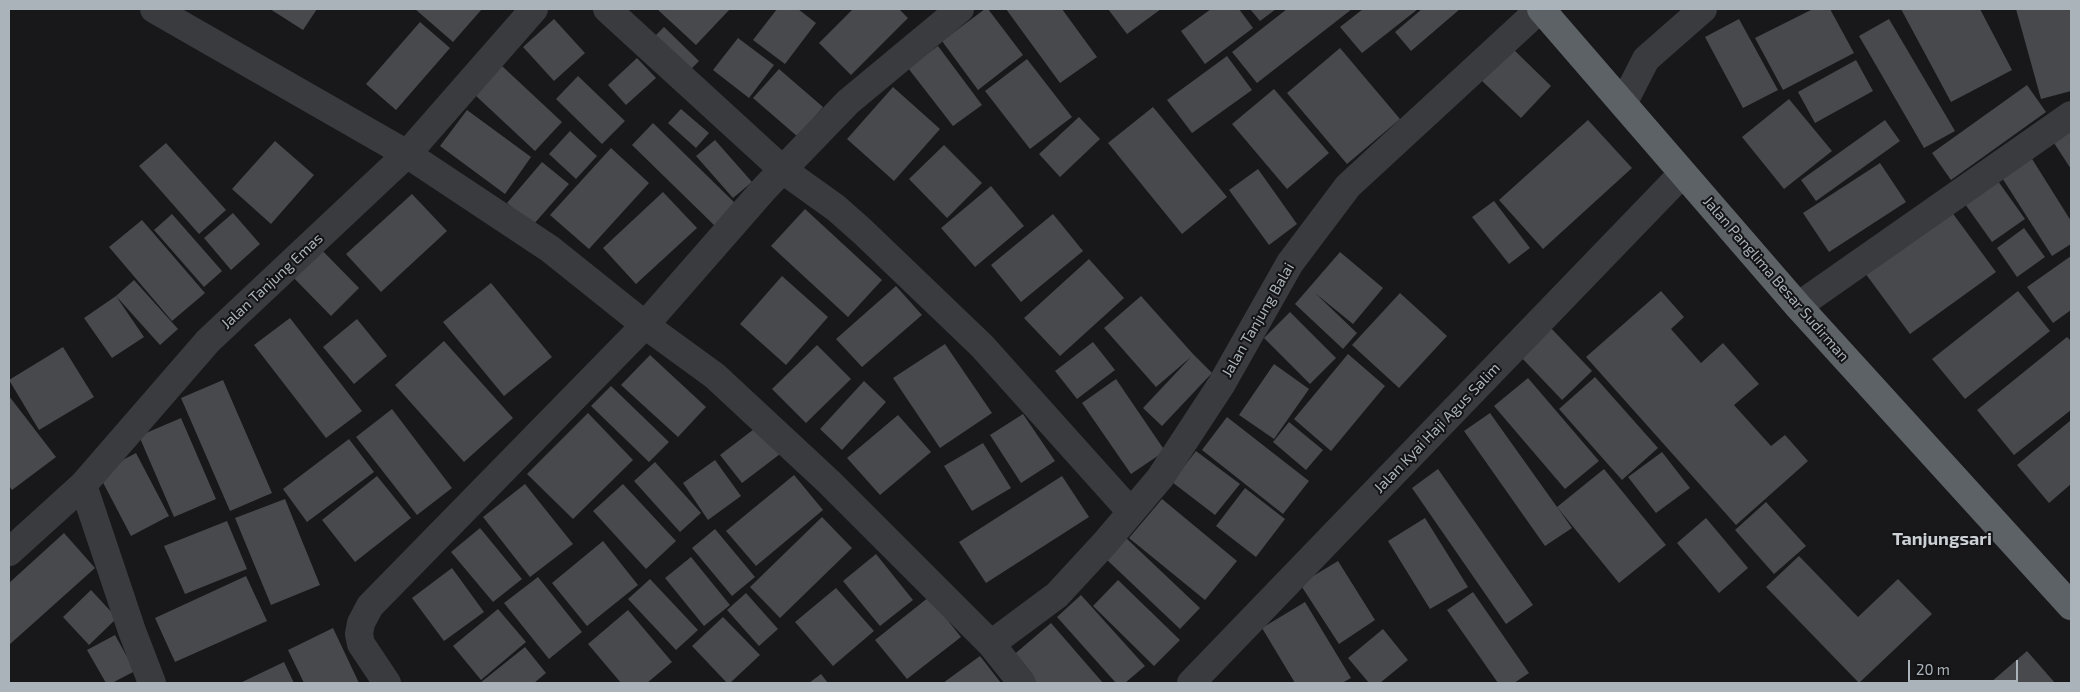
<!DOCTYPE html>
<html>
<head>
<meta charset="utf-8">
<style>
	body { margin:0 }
	#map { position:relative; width:2080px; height:692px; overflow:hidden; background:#18181a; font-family:"Exo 2",sans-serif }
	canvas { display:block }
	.frame { position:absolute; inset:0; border:10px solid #aab3b9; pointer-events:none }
	.scale { position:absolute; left:1908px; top:660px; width:110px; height:22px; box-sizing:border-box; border:2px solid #aab3b9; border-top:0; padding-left:6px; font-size:15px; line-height:18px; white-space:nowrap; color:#aab3b9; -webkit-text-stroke:4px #131315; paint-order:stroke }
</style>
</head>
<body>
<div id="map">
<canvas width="2080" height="692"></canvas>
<div class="frame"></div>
<div class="scale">20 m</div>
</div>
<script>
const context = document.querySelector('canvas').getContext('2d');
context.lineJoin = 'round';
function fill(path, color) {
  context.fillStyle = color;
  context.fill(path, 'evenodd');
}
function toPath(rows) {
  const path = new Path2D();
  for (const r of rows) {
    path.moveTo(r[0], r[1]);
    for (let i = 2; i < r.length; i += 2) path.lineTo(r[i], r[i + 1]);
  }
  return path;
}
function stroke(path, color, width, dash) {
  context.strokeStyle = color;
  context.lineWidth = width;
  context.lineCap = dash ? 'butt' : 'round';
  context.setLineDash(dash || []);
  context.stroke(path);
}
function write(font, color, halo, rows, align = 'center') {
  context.font = font + ' "Exo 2",sans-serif';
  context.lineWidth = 4;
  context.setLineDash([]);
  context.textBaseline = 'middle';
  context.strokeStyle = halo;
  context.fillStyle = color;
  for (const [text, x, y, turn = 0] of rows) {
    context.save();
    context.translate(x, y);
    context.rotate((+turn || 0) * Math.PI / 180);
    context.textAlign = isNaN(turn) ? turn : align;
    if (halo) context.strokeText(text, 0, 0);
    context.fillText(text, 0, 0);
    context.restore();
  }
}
const building = toPath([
	[270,9,317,9,303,30],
	[415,9,482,9,453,42],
	[657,9,730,9,696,45],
	[777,9,798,9,816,23,785,64,753,40],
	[853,9,899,9,908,18,851,75,819,43],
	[985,9,988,9,1023,55,978,90,942,41],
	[1006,9,1062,9,1097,57,1060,83],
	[1108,9,1161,9,1127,34],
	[1211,9,1239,9,1253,28,1205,64,1181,31],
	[1250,9,1276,9,1260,21],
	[1287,9,1352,9,1257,83,1232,52],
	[1363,9,1418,9,1362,53,1340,27],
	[1422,9,1460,9,1411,51,1395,32],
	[1813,9,1830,9,1854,53,1783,90,1755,38],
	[1901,9,1980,9,2012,70,1951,102],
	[2016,9,2071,9,2071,91,2041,99],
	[554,19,585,53,554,81,523,47],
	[1739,19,1778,90,1743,108,1705,37],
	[1889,19,1955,131,1924,148,1859,36],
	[420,22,450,48,396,110,366,84],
	[664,27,699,61,684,76,649,42],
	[738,38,774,65,749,98,713,70],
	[938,46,982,105,953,126,908,68],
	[1340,48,1400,119,1347,164,1287,93],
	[1512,48,1551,86,1521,118,1481,80],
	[1227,56,1252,90,1192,133,1167,100],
	[637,58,656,78,626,105,608,85],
	[1027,59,1072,117,1030,149,985,91],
	[1856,60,1873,91,1815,123,1798,92],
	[502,66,562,122,535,151,475,95],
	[779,69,823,107,798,137,753,98],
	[578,76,625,121,602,144,556,99],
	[2027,85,2046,112,1951,180,1932,153],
	[893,87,940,129,894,181,847,139],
	[1274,89,1329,153,1287,189,1232,124],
	[1789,99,1832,151,1784,189,1742,137],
	[1153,107,1227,197,1182,234,1108,143],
	[681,109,709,133,696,148,668,123],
	[467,110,531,157,505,194,440,146],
	[1079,117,1100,139,1060,177,1039,154],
	[1588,120,1632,168,1543,249,1499,200],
	[1885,120,1900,141,1816,201,1801,180],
	[653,123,736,204,715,226,632,145],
	[570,131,597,156,576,179,549,154],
	[2071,131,2071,169,2054,143],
	[715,140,752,182,733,198,696,156],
	[275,141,314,175,271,224,232,189],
	[166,143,226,210,199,234,139,166],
	[944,145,982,183,947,218,909,179],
	[611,148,649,183,589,249,550,215],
	[2029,154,2071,221,2071,244,2052,256,1999,173],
	[542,162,569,184,533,225,507,203],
	[1880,163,1906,202,1829,252,1803,213],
	[1258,169,1297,224,1269,245,1229,190],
	[1998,181,2025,219,1992,242,1965,204],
	[991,186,1024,226,975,267,941,228],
	[663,192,697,228,636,284,603,248],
	[412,194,447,231,381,292,346,254],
	[1494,201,1530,248,1509,264,1472,217],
	[805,209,882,280,848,317,771,246],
	[1951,211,1996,272,1910,334,1865,273],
	[233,213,260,244,231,270,204,238],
	[172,214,222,271,204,287,154,230],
	[1053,214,1083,251,1021,302,991,265],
	[142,220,205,293,172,321,109,247],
	[2024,228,2045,257,2017,277,1997,248],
	[315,243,359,288,331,316,287,271],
	[1340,252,1383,288,1353,324,1315,293,1357,333,1343,349,1295,304],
	[2071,256,2071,310,2053,323,2027,287],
	[1089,259,1124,298,1060,356,1024,318],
	[782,276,828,317,786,365,740,324],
	[134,280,178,329,160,345,116,296,144,337,112,358,84,318,116,296],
	[491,283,552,357,504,396,443,322],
	[896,286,922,315,862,367,836,339],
	[1661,291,1684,317,1671,329,1701,363,1723,343,1759,384,1734,405,1771,446,1785,435,1808,461,1736,525,1586,357],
	[2018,291,2050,331,1965,399,1932,359],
	[1400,293,1447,336,1399,388,1352,345],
	[1141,296,1193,354,1212,373,1162,426,1143,408,1191,357,1156,387,1104,328],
	[1290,312,1336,358,1310,384,1264,338],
	[290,318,362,411,326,438,254,345],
	[357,319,387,356,354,384,323,347],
	[1549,326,1592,371,1562,400,1519,355],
	[2067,337,2071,341,2071,410,2014,455,1977,410],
	[444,341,513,418,464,462,395,385],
	[1093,342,1115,370,1077,399,1055,371],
	[945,344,992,413,940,448,893,378],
	[817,345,851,379,806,423,772,389],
	[63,347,94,397,39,430,9,380],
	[1348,354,1385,386,1331,451,1294,419],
	[650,355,706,407,678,437,621,385],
	[1274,364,1309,389,1274,439,1239,415],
	[1595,377,1658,448,1622,480,1559,409],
	[1528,378,1599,461,1565,489,1494,406],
	[1116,379,1165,451,1131,474,1082,403],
	[223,380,272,493,230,511,181,398],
	[864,381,886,402,842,450,820,429],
	[611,386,669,442,649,462,591,406],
	[9,396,56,457,12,490,9,486],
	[392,409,452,488,417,515,356,437],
	[588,413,633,460,573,519,527,474],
	[1490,413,1572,528,1545,546,1464,431],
	[1023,414,1055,461,1021,483,990,435],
	[898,415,931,452,880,495,847,458],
	[1227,417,1309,481,1283,514,1202,450],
	[181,418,216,499,174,517,139,436],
	[2071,420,2071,484,2049,503,2017,465],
	[1289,422,1323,450,1306,470,1273,442],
	[758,426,780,454,742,483,720,455],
	[349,439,374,472,307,522,283,489],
	[983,443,1011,488,972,511,944,466],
	[1196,451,1240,484,1215,515,1172,482],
	[1662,452,1690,488,1656,513,1628,477],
	[136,453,169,516,131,536,98,473],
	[715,460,741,496,708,520,683,483],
	[655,462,701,513,680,532,634,481],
	[1438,469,1533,605,1506,624,1412,488],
	[1604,469,1666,545,1619,583,1557,507],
	[794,475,823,510,756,566,726,531],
	[377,476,411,518,355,562,322,520],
	[1062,476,1089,517,986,583,959,542],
	[525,484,573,544,530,577,483,517],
	[623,484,676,541,646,569,593,511],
	[1245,488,1285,519,1256,557,1216,526],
	[285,499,320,585,271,605,235,518],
	[1162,499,1237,561,1205,600,1129,538],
	[1766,502,1806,546,1774,574,1735,530],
	[822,517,852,548,780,618,750,587],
	[1425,518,1468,587,1430,609,1388,541],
	[1706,518,1748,568,1719,593,1677,543],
	[227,521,247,569,185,594,164,546],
	[480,528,522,579,493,602,451,552],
	[715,529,755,577,732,596,692,548],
	[64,533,95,568,9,645,9,583],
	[1125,537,1200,608,1180,629,1105,558],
	[603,541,638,585,587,626,552,583],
	[876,554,913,600,880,626,843,581],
	[1799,556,1858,617,1898,579,1932,614,1859,683,1766,587],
	[691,557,730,605,704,626,665,578],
	[1338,561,1375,620,1339,644,1300,584],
	[452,568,484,612,444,641,412,598],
	[246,576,267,621,175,662,155,618],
	[538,577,582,632,549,659,504,603],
	[650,579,698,630,676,650,628,599],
	[1118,580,1180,640,1154,666,1093,606],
	[836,588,874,631,833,666,795,622],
	[91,590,117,618,89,645,63,617],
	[1473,592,1529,673,1514,683,1498,683,1447,610],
	[746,593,778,629,759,646,727,610],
	[1081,595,1145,666,1125,683,1116,683,1057,617],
	[929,597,961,637,907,679,875,640],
	[1305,602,1351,678,1342,683,1295,683,1262,628],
	[498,609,526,642,481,680,453,646],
	[628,610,672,662,647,683,621,683,588,644],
	[723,617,760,655,730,683,727,683,692,646],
	[1051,623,1103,683,1032,683,1010,658],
	[333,628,359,683,304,683,288,650],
	[1383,629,1408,660,1380,683,1369,683,1348,658],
	[115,635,135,671,112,683,106,683,87,650],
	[525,647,546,673,534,683,480,683],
	[2027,651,2055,683,1990,683],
	[980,656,1001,683,943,683],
	[284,662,294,683,240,683],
	[821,674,828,683,809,683]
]);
const minor = toPath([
	[154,9,407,154,550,249,645,325,715,376,829,482,991,644,1022,683],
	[607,9,783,170,836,208,862,231,982,346,1131,512],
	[1798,306,2071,115],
	[83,485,132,631,152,683],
	[9,552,83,485,208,341,407,154,534,9],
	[991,644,1057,595,1105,543,1160,478,1221,385,1290,263,1348,186,1540,9],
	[387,683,361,644,359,634,361,623,370,606,645,325,764,189,848,102,960,9]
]);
const tertiary = toPath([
	[1623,104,1646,59,1703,9],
	[1191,683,1683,173]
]);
const trunk = toPath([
	[1541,9,1798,306,2071,606]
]);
const streetNames = [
	["Jalan Panglima Besar Sudirman",1776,279,49],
	["Jalan Tanjung Emas",272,281,-43],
	["Jalan Tanjung Balai",1258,320,-60],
	["Jalan Kyai Haji Agus Salim",1437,428,-46]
];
const quarterNames = [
	["Tanjungsari",1942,539]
];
fill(building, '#47494c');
stroke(minor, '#393b3e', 28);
stroke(tertiary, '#393b3e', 28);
stroke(trunk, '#5d6266', 28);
write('15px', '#aab3b9', '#131315', streetNames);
write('bold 18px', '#cbd0d5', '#131315', quarterNames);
</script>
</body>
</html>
